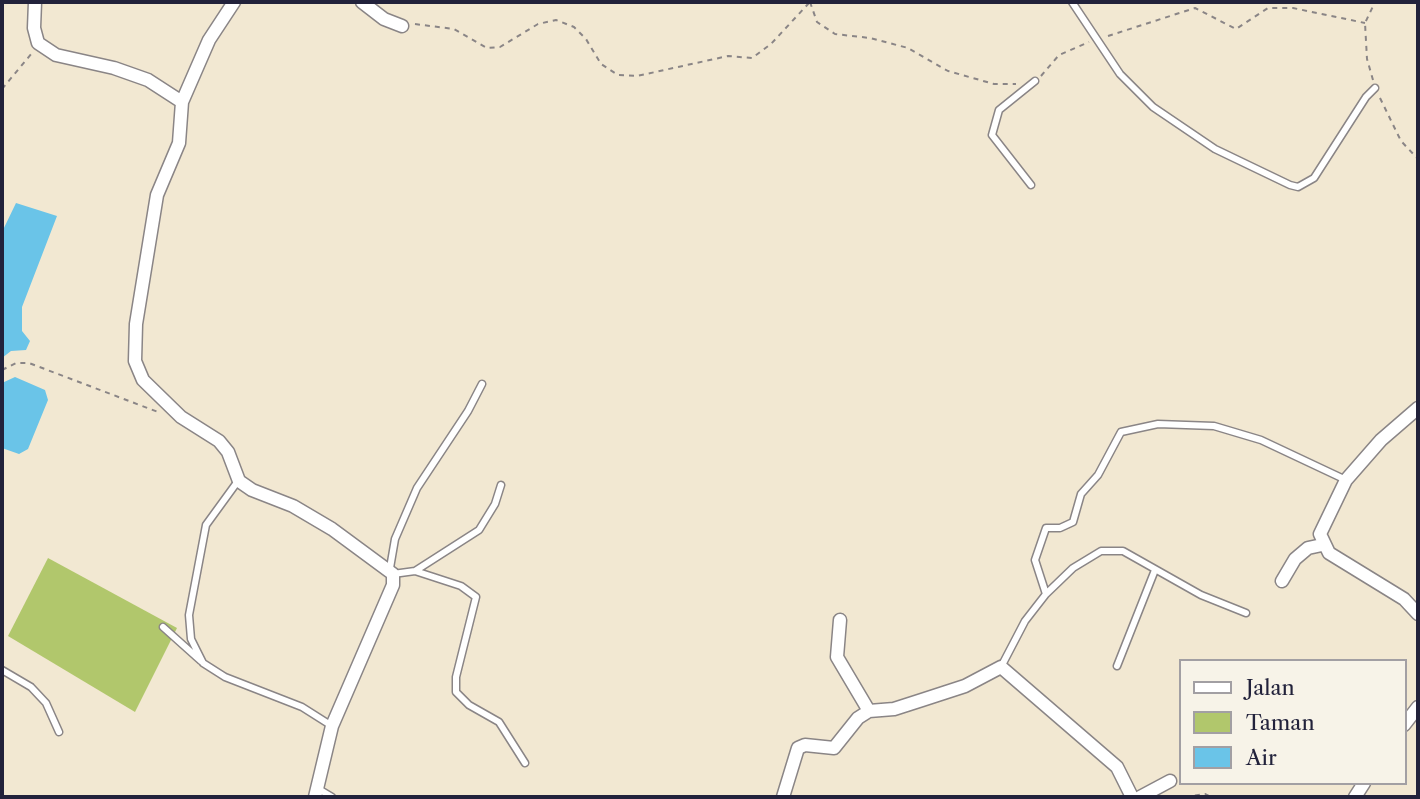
<!DOCTYPE html>
<html>
<head>
<meta charset="utf-8">
<style>
	body { margin:0 }
	#map { position:relative; width:1420px; height:799px; overflow:hidden; background:#f2e8d2; font-family:"Libre Caslon Text",serif }
	canvas { display:block }
	.frame { position:absolute; inset:0; border:4px solid #22223b; pointer-events:none }
	.legend { position:absolute; left:1179px; top:659px; width:228px; height:126px; box-sizing:border-box; background:#f7f3e8; border:2px solid #a29fa3; margin:0; padding:9px 12px; list-style:none; font-size:21px; color:#22223b }
	.legend li { display:flex; align-items:center; gap:14px; height:35px }
	.legend b { width:35px; border:2px solid #a29fa3 }
</style>
</head>
<body>
<div id="map">
<canvas width="1420" height="799"></canvas>
<div class="frame"></div>
<ul class="legend">
<li><b style="height:9px;background:#fff"></b>Jalan</li>
<li><b style="height:19px;background:#b1c76c"></b>Taman</li>
<li><b style="height:19px;background:#6ac4e8"></b>Air</li>
</ul>
</div>
<script>
const context = document.querySelector('canvas').getContext('2d');
context.lineJoin = 'round';
function fill(path, color) {
  context.fillStyle = color;
  context.fill(path, 'evenodd');
}
function toPath(rows) {
  const path = new Path2D();
  for (const r of rows) {
    path.moveTo(r[0], r[1]);
    for (let i = 2; i < r.length; i += 2) path.lineTo(r[i], r[i + 1]);
  }
  return path;
}
function stroke(path, color, width, dash) {
  context.strokeStyle = color;
  context.lineWidth = width;
  context.lineCap = dash ? 'butt' : 'round';
  context.setLineDash(dash || []);
  context.stroke(path);
}
const green = toPath([
	[48,558,177,628,135,712,8,636]
]);
const water = toPath([
	[16,203,57,216,22,307,22,331,30,341,26,350,11,351,2,358,2,232],
	[15,377,45,390,48,400,28,449,19,454,2,448,2,383]
]);
const path = toPath([
	[810,2,817,22,835,34,870,38,908,48,948,71,994,84,1016,84],
	[415,24,454,29,487,48,500,47,538,24,556,20,574,27,586,39,601,64,618,75,637,76,728,56,752,58,771,44,809,3],
	[1108,36,1195,8,1236,29,1268,8,1293,8,1365,23],
	[1041,76,1059,55,1089,42],
	[1373,80,1367,59,1365,23,1375,2],
	[2,89,32,53],
	[1380,98,1401,141,1418,159],
	[2,370,16,363,29,363,158,412],
	[1185,797,1205,794,1211,797]
]);
const lane = toPath([
	[1072,2,1120,74,1153,107,1215,149,1290,185,1298,187,1314,178,1366,97,1375,88],
	[1031,185,992,135,999,110,1035,81],
	[238,481,206,525,189,615,191,639,203,663,225,677,302,707,332,726],
	[390,568,395,539,417,488,468,411,482,384],
	[415,571,479,530,495,504,501,485],
	[393,574,415,571,461,586,476,597,456,677,456,692,469,705,499,722,525,763],
	[1046,594,1035,560,1046,528,1060,528,1073,522,1081,494,1098,475,1121,432,1158,424,1214,426,1261,440,1346,480],
	[163,627,201,661],
	[1117,666,1155,570],
	[1001,667,1025,621,1046,594,1073,568,1101,551,1123,551,1201,595,1246,613],
	[2,670,31,687,46,703,59,732],
	[317,788,332,797]
]);
const street = toPath([
	[35,2,34,28,38,43,56,55,114,68,148,80,182,102,179,143,157,195,136,324,135,361,143,380,181,417,219,441,228,452,239,481,252,490,293,506,332,529,393,574,393,585,332,726,315,797],
	[362,2,384,19,402,26],
	[182,102,209,40,234,2],
	[1418,408,1381,440,1346,480,1320,534,1329,553,1404,599,1418,614],
	[1282,581,1295,559,1308,548,1322,545],
	[840,620,837,657,869,711],
	[1404,725,1418,707],
	[783,797,798,748,805,745,834,748,858,718,869,711,894,709,922,700,965,686,1001,667,1117,767,1132,797],
	[1140,797,1170,781],
	[1355,797,1364,783]
]);
fill(green, '#b1c76c');
fill(water, '#6ac4e8');
stroke(lane, '#8a8586', 9);
stroke(street, '#8a8586', 15);
stroke(path, '#8a8586', 2, [5, 5]);
stroke(lane, '#fff', 6);
stroke(street, '#fff', 12);
</script>
</body>
</html>
